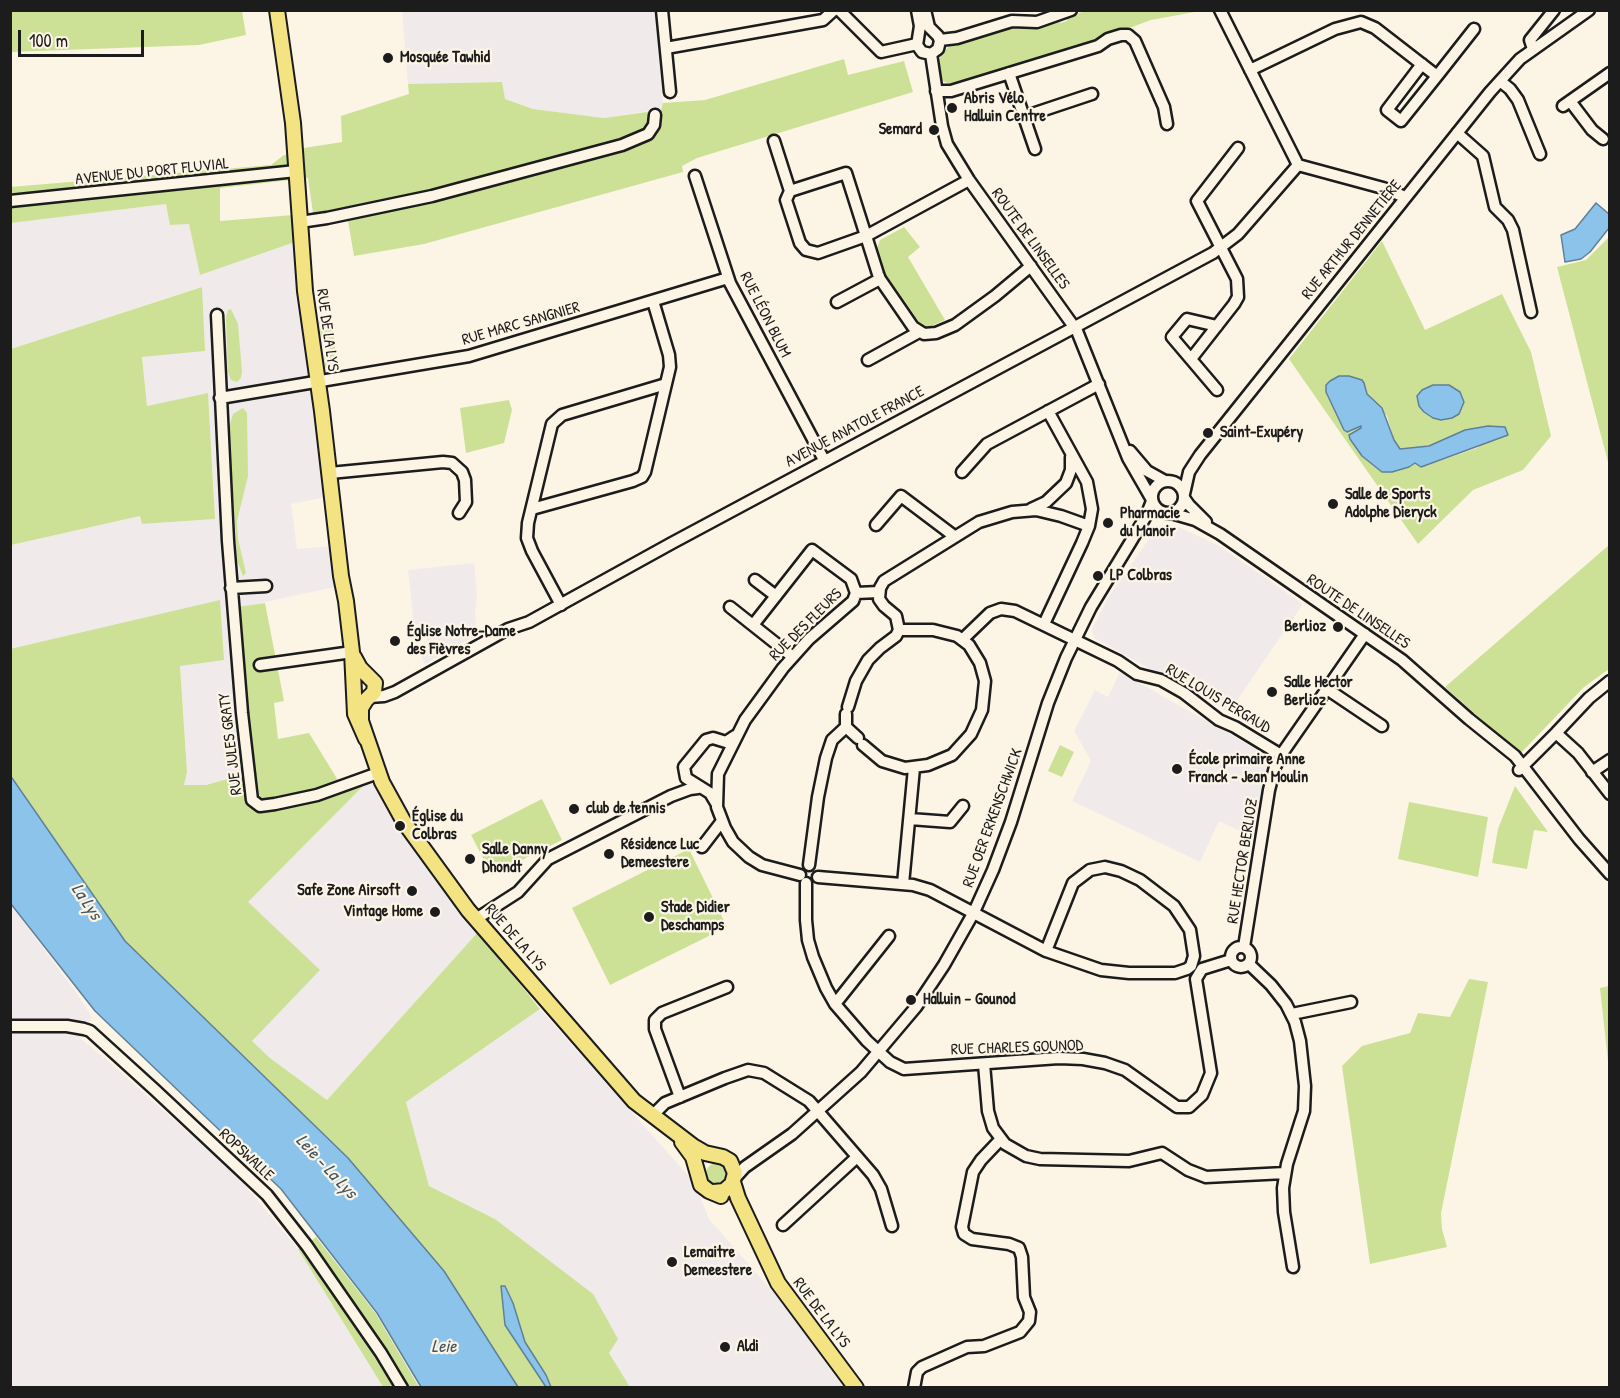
<!DOCTYPE html>
<html>
<head>
<meta charset="utf-8">
<style>
	body { margin:0 }
	#map { position:relative; width:1620px; height:1398px; overflow:hidden; background:#fcf5e5; font-family:"Patrick Hand",sans-serif }
	canvas { display:block }
	.frame { position:absolute; inset:0; border:12px solid #1c1c1c; pointer-events:none }
	.scale { position:absolute; left:18px; top:30px; width:126px; height:27px; box-sizing:border-box; border:3px solid #1c1c1c; border-top:0; padding-left:8px; font-size:18px; line-height:21px; white-space:nowrap; color:#1c1c1c; -webkit-text-stroke:4px #fcf5e5; paint-order:stroke }
</style>
</head>
<body>
<div id="map">
<canvas width="1620" height="1398"></canvas>
<div class="frame"></div>
<div class="scale">100 m</div>
</div>
<script>
const context = document.querySelector('canvas').getContext('2d');
context.lineJoin = 'round';
function fill(path, color) {
  context.fillStyle = color;
  context.fill(path, 'evenodd');
}
function toPath(rows) {
  const path = new Path2D();
  for (const r of rows) {
    if (r.length === 3) {
      path.moveTo(r[0] + r[2], r[1]);
      path.arc(r[0], r[1], r[2], 0, 2 * Math.PI);
      continue;
    }
    path.moveTo(r[0], r[1]);
    for (let i = 2; i < r.length; i += 2) path.lineTo(r[i], r[i + 1]);
  }
  return path;
}
function stroke(path, color, width, dash) {
  context.strokeStyle = color;
  context.lineWidth = width;
  context.lineCap = dash ? 'butt' : 'round';
  context.setLineDash(dash || []);
  context.stroke(path);
}
function write(font, color, halo, rows, align = 'center') {
  context.font = font + ' "Patrick Hand",sans-serif';
  context.lineWidth = 4.5;
  context.setLineDash([]);
  context.textBaseline = 'middle';
  context.strokeStyle = halo;
  context.fillStyle = color;
  for (const [text, x, y, turn = 0] of rows) {
    context.save();
    context.translate(x, y);
    context.rotate((+turn || 0) * Math.PI / 180);
    context.textAlign = isNaN(turn) ? turn : align;
    if (halo) context.strokeText(text, 0, 0);
    context.fillText(text, 0, 0);
    context.restore();
  }
}
const built = toPath([
	[402,11,656,11,663,103,661,109,604,118,533,109,504,99,502,82,408,84],
	[166,204,171,225,189,223,200,275,295,242,313,398,327,497,291,504,297,549,330,546,335,587,237,608,252,772,206,785,184,785,187,772,180,665,181,610,11,649,11,545,140,516,142,524,215,519,208,394,147,406,142,356,205,351,201,287,11,349,10,223],
	[1164,525,1176,526,1218,545,1303,604,1229,712,1094,638,1092,629,1109,596,1158,526],
	[474,563,477,596,475,614,477,635,425,664,420,654,431,648,420,626,414,625,408,570],
	[1120,672,1263,753,1267,765,1263,779,1254,837,1219,821,1200,862,1072,801,1091,761,1074,731,1095,690,1108,697],
	[389,775,417,827,408,832,478,932,327,1100,270,1058,251,1041,247,902,366,783],
	[10,904,76,992,92,1017,80,1038,108,1061,237,1176,298,1249,383,1387,11,1387],
	[540,1009,694,1182,709,1219,788,1309,846,1387,630,1387,609,1353,495,1219,429,1186,406,1102]
]);
const green = toPath([
	[10,11,242,11,246,35,199,45,11,52],
	[1087,11,1200,11,1151,20,1041,61,951,85,943,81,939,63,940,57,949,46,1017,24,1030,28,1058,18,1060,23,1067,21,1067,16],
	[844,59,848,75,904,61,913,92,697,158,682,166,683,172,424,244,354,256,346,209,313,213,308,178,220,188,220,221,293,215,295,242,200,275,189,224,170,225,166,204,11,223,10,187,271,165,284,155,304,153,304,148,342,142,341,116,409,94,408,84,502,82,505,99,533,109,604,118,661,110,663,103,705,100],
	[904,227,920,247,908,257,945,320,925,329,923,328,884,272,877,248,880,240],
	[1609,237,1609,466,1557,267,1586,260],
	[1382,241,1425,330,1502,294,1531,352,1551,436,1523,470,1473,490,1418,544,1289,359],
	[1349,376,1364,383,1367,394,1387,416,1394,440,1400,449,1429,446,1442,442,1457,434,1508,435,1483,443,1477,448,1422,467,1415,463,1409,467,1375,467,1360,453,1353,443,1351,433,1361,428,1361,426,1345,431,1326,392,1326,385,1336,377],
	[1433,385,1460,392,1464,402,1433,418,1424,412,1422,390],
	[202,287,205,351,142,357,147,406,208,393,215,519,142,524,140,516,11,545,11,349],
	[231,309,238,324,242,372,241,378,237,382,231,380,228,372,226,318,228,310],
	[331,319,338,370,330,371,325,367,324,354,327,351,325,342,321,337,319,321],
	[509,400,512,410,504,443,466,453,460,408],
	[243,408,247,413,248,476,237,521,238,539,246,573,243,576,237,560,229,428,233,414],
	[1609,545,1609,669,1584,687,1520,754,1445,687],
	[220,600,224,660,180,666,187,772,184,785,206,785,252,772,237,607,265,603,284,701,274,703,278,739,309,733,344,790,366,783,248,902,320,970,252,1041,270,1058,327,1100,478,932,540,1009,406,1102,429,1186,495,1219,593,1294,618,1339,609,1353,630,1387,551,1387,546,1375,525,1342,513,1302,506,1286,502,1286,505,1325,546,1387,518,1387,444,1271,348,1158,125,941,11,775,10,649],
	[1060,745,1074,752,1062,777,1048,771],
	[1515,786,1548,832,1534,830,1527,869,1492,863,1498,829],
	[542,799,562,840,492,875,471,835],
	[1409,802,1488,817,1478,877,1398,859],
	[689,849,727,927,610,985,572,908],
	[1469,979,1488,982,1441,1213,1442,1229,1447,1247,1370,1264,1342,1066,1362,1046,1410,1033,1418,1013,1450,1017],
	[1609,986,1610,986,1609,1070,1600,988],
	[717,1174,11],
	[316,1237,376,1314,419,1387,383,1387,298,1249,303,1247,382,1368,392,1362,310,1242]
]);
const water = toPath([
	[1596,203,1609,214,1609,228,1590,252,1581,259,1565,262,1561,235,1575,229,1596,203],
	[1349,376,1362,380,1364,383,1367,394,1382,408,1394,440,1400,449,1429,446,1465,430,1488,426,1505,427,1508,435,1421,467,1415,463,1409,467,1392,472,1382,472,1362,456,1350,439,1349,435,1361,428,1361,426,1347,432,1344,430,1326,392,1326,385,1330,381,1339,376,1349,376],
	[1433,385,1449,385,1460,392,1464,402,1459,414,1452,418,1441,420,1433,418,1424,412,1419,406,1417,396,1422,390,1433,385],
	[10,775,125,941,348,1158,444,1271,518,1387,421,1387,377,1313,281,1189,95,1011,11,904,10,775],
	[501,1286,505,1286,513,1303,525,1342,546,1375,551,1387,546,1387,505,1325,501,1286]
]);
const minor = toPath([
	[662,10,670,92],
	[839,10,881,52,917,44],
	[917,10,920,26,917,45,922,52,931,54,938,49,940,41,938,36,929,27,925,10],
	[1220,10,1298,165,1383,188,1405,197],
	[940,40,957,38,1012,21,1037,22,1071,10],
	[666,48,823,20,834,10],
	[1533,49,1530,40,1554,10],
	[931,54,942,126,947,144,969,180,1077,331,1128,458,1151,498],
	[1422,64,1387,110,1401,121,1437,76],
	[1250,70,1335,29,1361,22,1375,28,1437,76,1474,29],
	[1009,73,1035,149],
	[1500,81,1510,89,1518,100,1540,154],
	[936,91,951,91,1098,46,1108,39,1121,35,1128,35,1135,41,1164,107,1167,124],
	[1570,101,1592,130,1603,139],
	[1563,106,1610,73],
	[1023,117,1092,94],
	[1457,133,1483,156,1495,207,1508,220,1513,230,1531,312],
	[774,141,790,191],
	[695,176,730,283,824,460],
	[969,180,866,236,818,253,806,250,800,243,786,200,790,191,846,173,866,236,878,274,880,279,913,327,924,334,936,333,955,325,995,296,1031,266],
	[10,201,296,171],
	[300,222,327,218,432,196,622,145,648,134,654,125,655,115],
	[837,302,880,279],
	[217,315,228,541,242,713,252,800,260,806,275,804,317,795,378,773],
	[1191,359,1234,304,1238,297,1237,279,1197,201,1238,148],
	[868,360,919,332],
	[1217,390,1172,337,1187,319,1217,326],
	[220,398,469,356,728,278],
	[1130,451,1147,471,1165,481],
	[962,472,987,444,1099,384],
	[330,473,443,462,452,463,462,472,465,480,466,502,459,513],
	[1168,497,16],
	[1184,494,1189,472,1200,455,1490,92,1520,59,1589,10],
	[1184,498,1189,505,1206,522],
	[532,509,633,481,642,477,645,472,670,367,669,355,653,301],
	[1031,509,1046,502,1066,483,1071,470,1071,457],
	[1171,513,1195,520,1220,534,1402,660,1469,719,1515,756,1579,839,1610,874],
	[876,525,901,496,954,536],
	[755,580,776,596],
	[231,588,266,586],
	[561,605,532,551,527,538,528,523,552,424,562,415,666,384],
	[730,607,793,657],
	[1044,624,1082,543,1089,526,1092,509,1087,482,1048,411],
	[753,625,812,550,851,579,856,593],
	[899,630,896,616,884,606,879,599,880,588,884,581,979,522,1012,512,1036,510,1061,516,1089,526],
	[963,639,990,613,1001,609,1015,611,1118,661,1137,674,1161,680,1184,693,1219,720,1235,727,1281,755],
	[260,665,352,652],
	[1327,689,1382,726],
	[369,697,384,696,395,692,508,629,529,622,672,543,1213,253,1238,234,1298,165],
	[848,707,856,681,868,660,880,648,896,636,899,630,933,630,957,636,969,645,980,663,985,681,982,710,971,734,952,755,928,765,905,768,882,761,863,745],
	[846,714,846,727,858,738],
	[1556,733,1578,753,1610,794],
	[1519,770,1556,733,1589,698,1610,681],
	[1592,772,1610,760],
	[716,803,710,793,686,778,684,767,706,740,713,738,726,742,735,736],
	[910,819,950,822,963,806],
	[702,847,722,821],
	[809,865,818,797,826,758,832,740,846,727],
	[800,875,762,865,749,857,733,842,725,828,717,807,718,774,745,720,783,668,809,639,853,601,856,593,879,592],
	[818,877,913,885,930,890,1046,951,1101,970,1129,973,1175,973,1187,969,1191,966,1194,956,1190,930,1174,906,1140,880,1121,871,1105,867,1090,870,1073,883,1046,951],
	[806,883,806,920,808,940,813,957,826,988,835,1004,867,1041,890,1062,904,1069,1059,1058,1083,1059,1105,1063,1125,1070,1177,1107,1189,1107,1202,1095,1211,1073,1196,979,1202,969,1231,960],
	[903,884,914,768],
	[476,919,518,892,548,859,671,796,690,789,698,788],
	[1241,957,10],
	[1244,947,1269,790,1275,767,1281,755,1365,634],
	[1249,964,1271,985,1286,1004,1295,1022,1300,1041,1305,1086,1304,1111,1287,1164,1283,1188,1284,1212,1293,1267],
	[835,1004,889,936],
	[1292,1014,1351,1002],
	[10,1026,67,1026,84,1029,90,1031,155,1090,267,1195,307,1246,381,1353,402,1388],
	[984,1064,988,1111,993,1128,1005,1144,1026,1156,1040,1159,1129,1161,1162,1153,1188,1170,1206,1177,1285,1173],
	[680,1097,655,1029,655,1020,662,1013,727,987],
	[652,1116,665,1103,725,1078,748,1070,764,1073,809,1101,873,1175,881,1189,892,1226],
	[735,1178,745,1167,792,1134,861,1072,916,1007,944,965,974,912,993,870,1011,822,1048,703,1066,658,1091,607,1130,543,1146,516,1152,501],
	[783,1225,857,1157],
	[914,1388,917,1372,922,1367,967,1347,984,1346,1020,1332,1029,1321,1030,1312,1024,1297,1022,1257,1019,1248,1009,1244,972,1239,964,1234,962,1227,973,1172,981,1160,1000,1140]
]);
const major = toPath([
	[277,10,293,123,305,291,322,411,341,576,346,601,352,652,355,714,366,739],
	[354,657,360,668,375,683,374,692,366,700,361,708,361,721,382,782,404,822,468,910,634,1101,693,1146,705,1153,723,1157,730,1161,735,1173,732,1184,724,1191,713,1192],
	[682,1142,693,1157,701,1185,709,1191,721,1196],
	[733,1182,738,1198,778,1283,856,1388]
]);
const markers = [
	[388,58,6,"#1c1c1c"],
	[952,108,6,"#1c1c1c"],
	[934,130,6,"#1c1c1c"],
	[1208,433,6,"#1c1c1c"],
	[1333,504,6,"#1c1c1c"],
	[1108,523,6,"#1c1c1c"],
	[1098,576,6,"#1c1c1c"],
	[1338,627,6,"#1c1c1c"],
	[395,641,6,"#1c1c1c"],
	[1272,692,6,"#1c1c1c"],
	[1177,769,6,"#1c1c1c"],
	[574,809,6,"#1c1c1c"],
	[400,826,6,"#1c1c1c"],
	[609,854,6,"#1c1c1c"],
	[470,859,6,"#1c1c1c"],
	[412,891,6,"#1c1c1c"],
	[435,912,6,"#1c1c1c"],
	[649,917,6,"#1c1c1c"],
	[911,1000,6,"#1c1c1c"],
	[672,1262,6,"#1c1c1c"],
	[725,1347,6,"#1c1c1c"]
];
const poiNames = [
	["Mosquée Tawhid",400,58],
	["Abris Vélo",964,99],
	["Halluin Centre",964,117],
	["Semard",922,130,"right"],
	["Saint-Exupéry",1220,433],
	["Salle de Sports",1345,495],
	["Adolphe Dieryck",1345,513],
	["Pharmacie",1120,514],
	["du Manoir",1120,532],
	["LP Colbras",1110,576],
	["Berlioz",1326,627,"right"],
	["Église Notre-Dame",407,632],
	["des Fièvres",407,650],
	["Salle Hector",1284,683],
	["Berlioz",1284,701],
	["École primaire Anne",1189,760],
	["Franck - Jean Moulin",1189,778],
	["club de tennis",586,809],
	["Église du",412,817],
	["Colbras",412,835],
	["Résidence Luc",621,845],
	["Demeestere",621,863],
	["Salle Danny",482,850],
	["Dhondt",482,868],
	["Safe Zone Airsoft",400,891,"right"],
	["Stade Didier",661,908],
	["Deschamps",661,926],
	["Vintage Home",423,912,"right"],
	["Halluin – Gounod",923,1000],
	["Lemaitre",684,1253],
	["Demeestere",684,1271],
	["Aldi",737,1347]
];
const streetNames = [
	["AVENUE DU PORT FLUVIAL",152,172,-6],
	["ROUTE DE LINSELLES",1030,239,54],
	["RUE ARTHUR DENNETIÈRE",1352,240,-51],
	["RUE LÉON BLUM",765,315,63],
	["RUE MARC SANGNIER",521,324,-16],
	["RUE DE LA LYS",327,330,82],
	["AVENUE ANATOLE FRANCE",855,427,-28],
	["ROUTE DE LINSELLES",1358,612,34],
	["RUE DES FLEURS",806,625,-45],
	["RUE LOUIS PERGAUD",1218,699,31],
	["RUE JULES GRATY",231,744,-97],
	["RUE OER ERKENSCHWICK",993,818,-70],
	["RUE HECTOR BERLIOZ",1243,861,-81],
	["RUE DE LA LYS",515,938,49],
	["RUE CHARLES GOUNOD",1017,1048,-2],
	["ROPSWALLE",246,1155,43],
	["RUE DE LA LYS",821,1313,53]
];
const waterNames = [
	["La Lys",86,902,56],
	["Leie - La Lys",326,1167,47],
	["Leie",444,1347]
];
fill(built, '#f1eaeb');
fill(green, '#cce196');
fill(water, '#8bc3ea');
stroke(water, '#5f8098', 1.5);
stroke(minor, '#1c1c1c', 15);
stroke(major, '#1c1c1c', 18);
stroke(minor, '#fcf5e5', 10);
stroke(major, '#f4e382', 14);
for (const [x, y, r, color] of markers) {
  const dot = new Path2D();
  dot.arc(x, y, r, 0, 2 * Math.PI);
  context.fillStyle = color;
  context.fill(dot);
  stroke(dot, '#fcf5e5', 2);
}
write('bold 16px', '#1c1c1c', '#fcf5e5', poiNames, 'left');
write('16px', '#1c1c1c', '#fcf5e5', streetNames);
write('italic 18px', '#435664', '#fcf5e5', waterNames);
</script>
</body>
</html>
